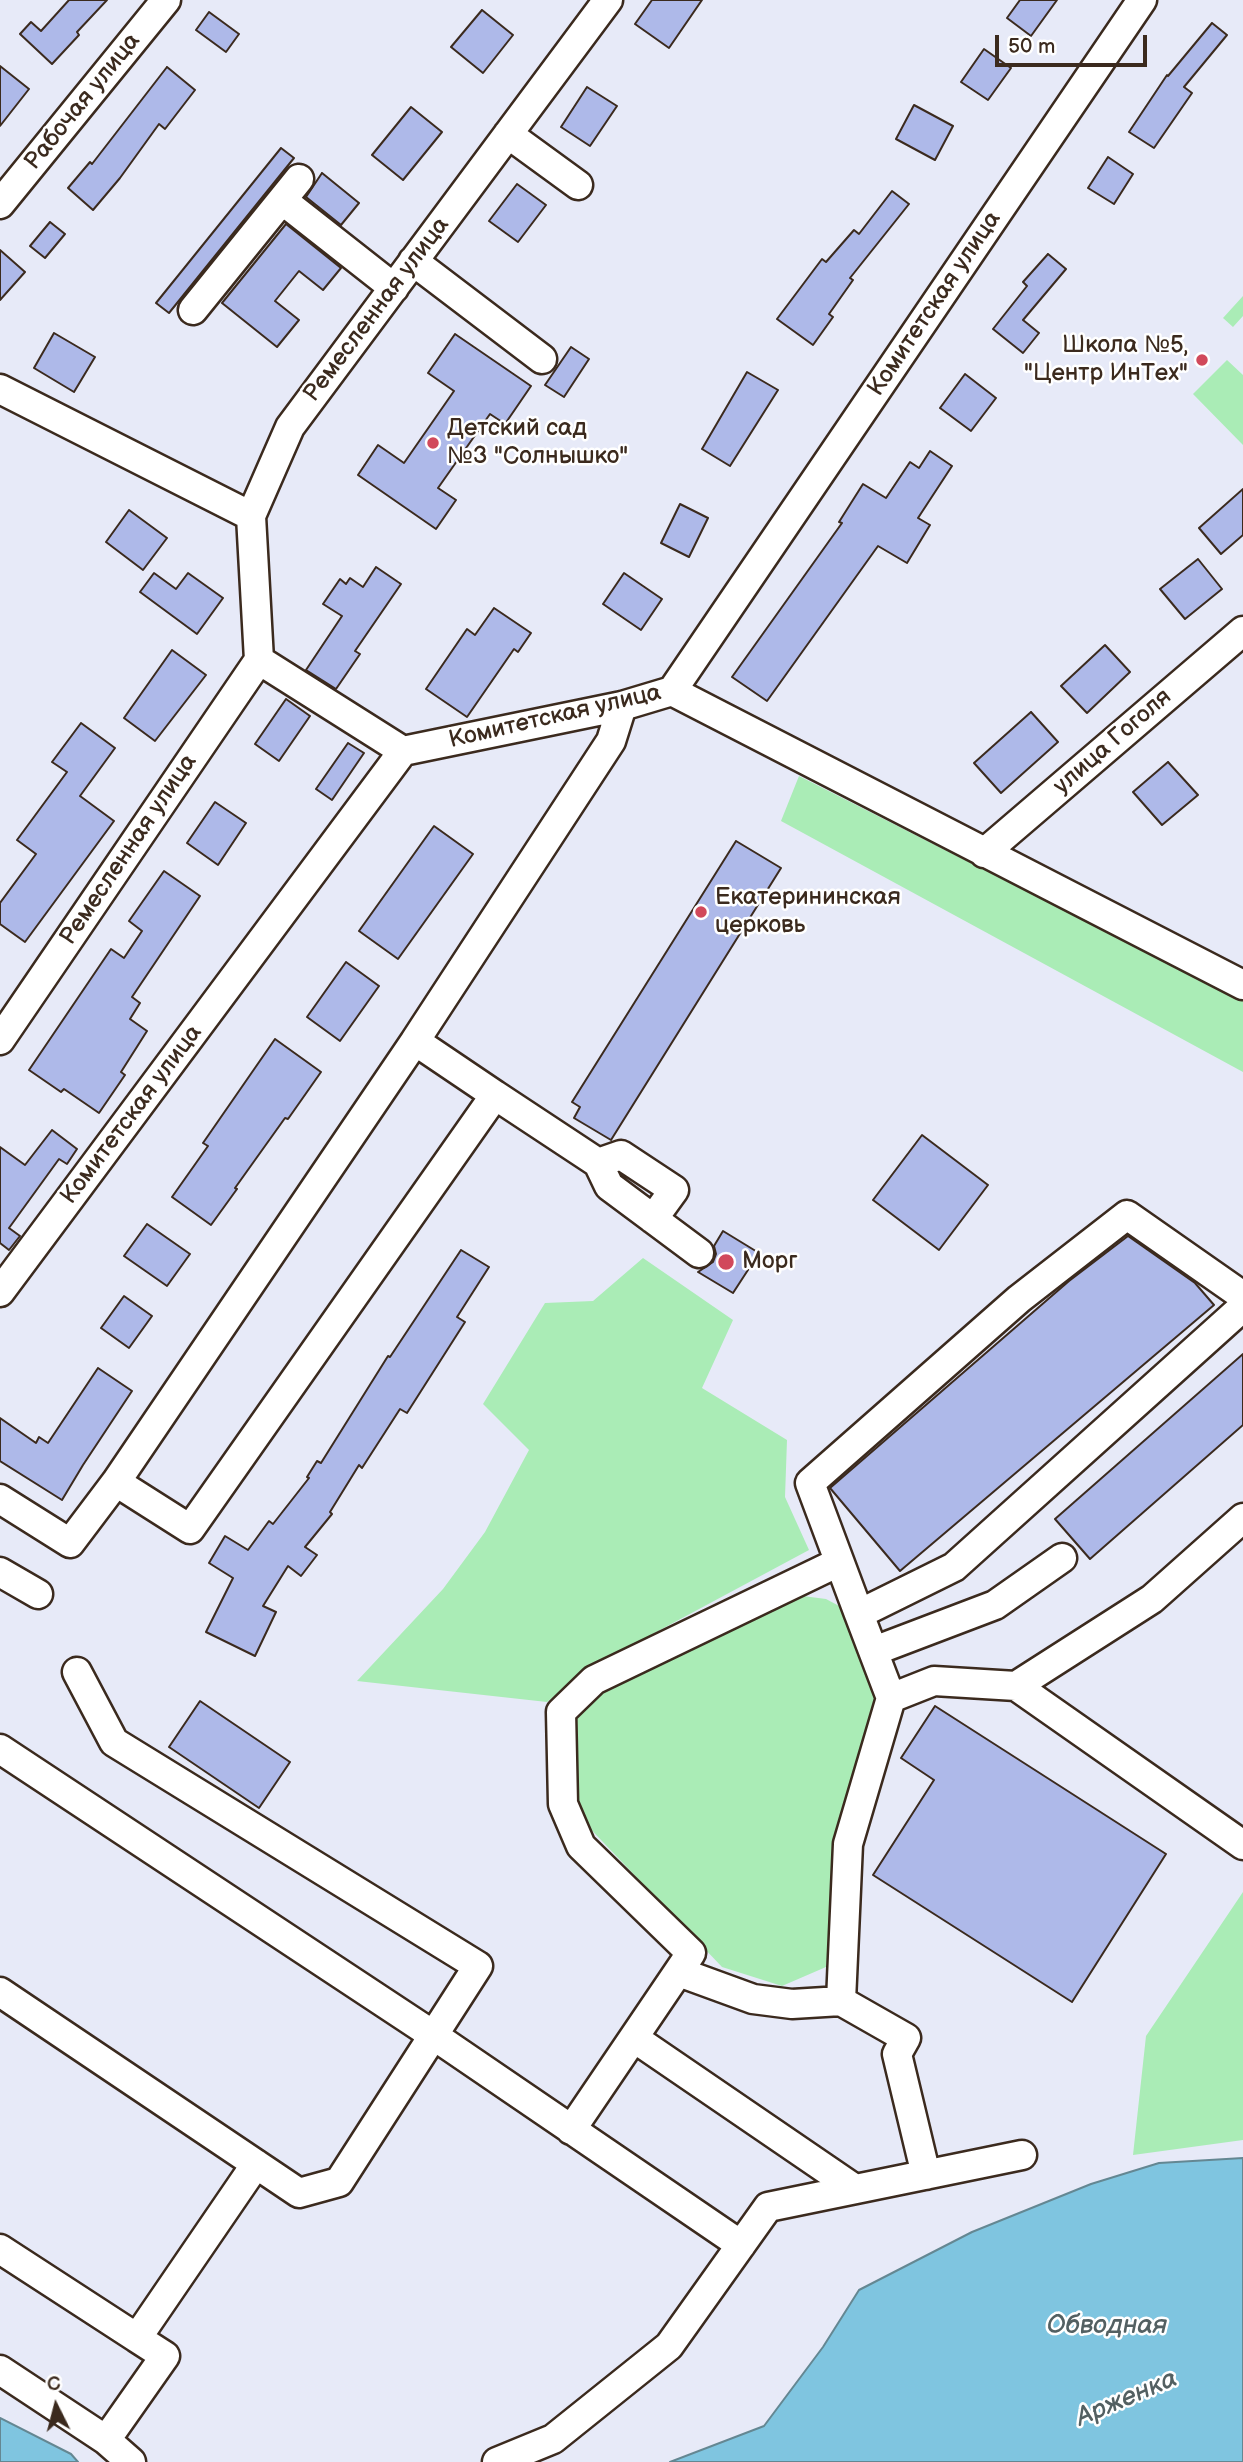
<!DOCTYPE html>
<html>
<head>
<meta charset="utf-8">
<style>
	body { margin:0 }
	#map { position:relative; width:1243px; height:2462px; overflow:hidden; background:#e7eaf8; font-family:"Balsamiq Sans",sans-serif }
	canvas { display:block }
	.north { position:absolute; left:21px; top:2371px; width:70px; height:70px; -webkit-text-stroke:5px #fff; paint-order:stroke; rotate:354deg; font-size:19px; font-weight:700; line-height:28px; text-align:center; color:#3b2a1e }
	.north::after { content:''; display:block; margin:auto; width:24px; height:32px; background:#3b2a1e; clip-path:polygon(50% 0,100% 100%,50% 72%,0 100%) }
	.scale { position:absolute; left:995px; top:35px; width:152px; height:32px; box-sizing:border-box; border:4px solid #3b2a1e; border-top:0; padding-left:9px; font-size:21px; line-height:24px; white-space:nowrap; color:#3b2a1e; -webkit-text-stroke:5px #fff; paint-order:stroke }
</style>
</head>
<body>
<div id="map">
<canvas width="1243" height="2462"></canvas>
<div class="north">С</div>
<div class="scale">50 m</div>
</div>
<script>
const context = document.querySelector('canvas').getContext('2d');
context.lineJoin = 'round';
function fill(path, color) {
  context.fillStyle = color;
  context.fill(path, 'evenodd');
}
function toPath(rows) {
  const path = new Path2D();
  for (const r of rows) {
    path.moveTo(r[0], r[1]);
    for (let i = 2; i < r.length; i += 2) path.lineTo(r[i], r[i + 1]);
  }
  return path;
}
function stroke(path, color, width, dash) {
  context.strokeStyle = color;
  context.lineWidth = width;
  context.lineCap = dash ? 'butt' : 'round';
  context.setLineDash(dash || []);
  context.stroke(path);
}
function write(font, color, halo, rows, align = 'center') {
  context.font = font + ' "Balsamiq Sans",sans-serif';
  context.lineWidth = 5;
  context.setLineDash([]);
  context.textBaseline = 'middle';
  context.strokeStyle = halo;
  context.fillStyle = color;
  for (const [text, x, y, turn = 0] of rows) {
    context.save();
    context.translate(x, y);
    context.rotate((+turn || 0) * Math.PI / 180);
    context.textAlign = isNaN(turn) ? turn : align;
    if (halo) context.strokeText(text, 0, 0);
    context.fillText(text, 0, 0);
    context.restore();
  }
}
const green = toPath([
	[1243,296,1243,316,1233,327,1223,318],
	[1227,360,1243,375,1243,445,1193,394],
	[799,776,1243,1001,1243,1072,781,821],
	[643,1258,733,1320,702,1388,787,1440,785,1497,809,1550,591,1667,547,1702,357,1681,443,1589,485,1532,529,1450,483,1404,545,1303,593,1301],
	[795,1595,826,1599,841,1607,878,1695,846,1801,826,1967,782,1986,722,1967,581,1819,570,1719,592,1693],
	[1243,1892,1243,2140,1133,2155,1146,2036]
]);
const water = toPath([
	[1243,2158,1243,2462,670,2462,764,2426,823,2347,859,2290,972,2232,1091,2184,1159,2163,1243,2158],
	[0,2418,71,2454,78,2462,0,2462,0,2418]
]);
const building = toPath([
	[69,0,107,0,77,32,79,35,52,64,20,34,31,22,41,31,69,0],
	[652,0,702,0,669,48,635,24,652,0],
	[1020,0,1057,0,1031,36,1007,18,1020,0],
	[482,10,513,35,483,73,451,47,482,10],
	[209,12,239,34,226,52,196,30,209,12],
	[1212,23,1227,35,1184,87,1192,93,1154,148,1129,132,1167,75,1168,76,1212,23],
	[984,49,1011,68,988,100,961,82,984,49],
	[0,66,29,89,0,126,0,66],
	[167,67,195,90,165,129,159,124,120,178,93,210,68,188,90,162,92,164,167,67],
	[587,87,617,106,590,146,561,127,587,87],
	[914,105,953,126,935,160,896,139,914,105],
	[411,107,442,132,403,180,372,155,411,107],
	[281,148,294,158,169,313,156,303,281,148],
	[1108,157,1133,174,1114,204,1088,188,1108,157],
	[322,173,359,203,341,225,306,197,322,173],
	[517,184,546,205,518,242,489,221,517,184],
	[892,191,909,204,850,278,853,280,829,314,833,317,813,345,777,319,822,259,826,262,854,230,859,234,892,191],
	[50,222,65,234,45,258,30,246,50,222],
	[286,224,341,268,323,290,299,271,275,301,299,320,277,347,222,303,286,224],
	[0,250,25,272,0,300,0,250],
	[1048,254,1066,269,1023,320,1039,333,1023,353,993,329,1027,286,1023,282,1048,254],
	[54,333,95,357,74,392,34,368,54,333],
	[455,334,531,386,505,424,490,414,438,488,456,500,436,529,358,475,378,445,404,463,454,391,428,373,455,334],
	[571,347,589,359,564,397,545,385,571,347],
	[747,372,778,390,730,466,702,449,747,372],
	[965,374,996,398,971,431,940,408,965,374],
	[930,451,952,466,918,518,930,525,907,563,878,546,767,701,732,677,842,523,839,522,863,484,886,498,910,462,919,468,930,451],
	[1243,489,1243,535,1221,554,1199,528,1243,489],
	[680,504,708,518,689,557,661,543,680,504],
	[129,510,167,538,143,570,106,542,129,510],
	[1198,559,1222,589,1185,619,1160,589,1198,559],
	[376,567,401,584,355,651,360,654,336,689,306,670,342,616,323,604,340,579,346,584,350,578,363,587,376,567],
	[154,573,176,589,188,573,223,598,197,634,140,592,154,573],
	[624,573,662,599,641,630,603,604,624,573],
	[494,608,531,633,518,652,514,649,467,717,426,689,467,629,475,635,494,608],
	[1105,645,1130,672,1087,713,1061,686,1105,645],
	[172,650,206,675,155,741,124,718,172,650],
	[286,699,310,716,279,761,255,744,286,699],
	[1031,712,1058,742,1001,793,974,763,1031,712],
	[81,723,115,748,80,796,114,821,25,942,0,924,0,903,36,854,17,840,67,772,52,762,81,723],
	[348,743,364,753,332,800,316,789,348,743],
	[1168,762,1198,795,1162,825,1133,792,1168,762],
	[215,802,246,823,218,865,187,843,215,802],
	[434,826,473,854,398,959,359,931,434,826],
	[736,841,781,868,611,1140,574,1118,580,1107,572,1102,736,841],
	[164,871,200,896,132,997,140,1003,130,1019,147,1031,121,1072,125,1075,99,1113,64,1089,61,1092,29,1070,111,949,124,958,142,931,129,921,164,871],
	[346,962,379,986,340,1041,307,1017,346,962],
	[275,1039,321,1072,288,1119,285,1118,235,1188,237,1189,211,1225,172,1197,208,1146,203,1143,275,1039],
	[52,1130,77,1149,67,1164,59,1159,9,1228,20,1236,9,1250,0,1243,0,1147,25,1165,52,1130],
	[922,1135,988,1185,939,1250,873,1200,922,1135],
	[147,1224,190,1254,167,1286,124,1256,147,1224],
	[723,1231,759,1253,733,1293,698,1272,713,1262,716,1254,714,1246,723,1231],
	[1128,1236,1195,1283,1214,1305,900,1571,830,1488,1069,1281,1128,1236],
	[461,1250,489,1267,457,1317,465,1322,407,1413,400,1409,362,1468,359,1465,330,1512,332,1514,305,1547,317,1555,301,1576,288,1566,263,1606,276,1612,255,1656,206,1632,233,1578,209,1563,225,1536,248,1550,269,1521,273,1524,309,1478,307,1477,317,1461,321,1463,388,1356,390,1357,461,1250],
	[124,1296,152,1316,129,1348,101,1328,124,1296],
	[1243,1354,1243,1425,1090,1559,1055,1519,1243,1354],
	[98,1368,132,1391,83,1465,62,1500,0,1461,0,1418,36,1443,39,1437,48,1443,98,1368],
	[200,1701,290,1762,259,1808,169,1747,200,1701],
	[935,1706,1166,1854,1072,2002,873,1875,934,1780,901,1758,935,1706]
]);
const minor = toPath([
	[508,134,578,185],
	[282,200,299,179],
	[0,204,166,0],
	[413,261,542,359],
	[193,310,282,200,394,288],
	[0,389,251,516],
	[672,691,1243,985],
	[403,751,259,660,251,516,290,427,608,0],
	[984,853,1243,631],
	[0,1040,259,660],
	[415,1041,611,741,622,706],
	[495,1095,598,1163,609,1186,699,1253],
	[598,1163,621,1155,674,1190,653,1219],
	[0,1292,403,751,622,706,672,691,1142,0],
	[1243,1296,1127,1215,1019,1299,810,1483,859,1614,954,1567,1243,1307],
	[0,1499,70,1543,116,1482,415,1041,495,1095,190,1529,116,1482],
	[0,1572,38,1594],
	[874,1651,995,1605,1062,1558],
	[1016,1686,1243,1845],
	[891,1698,934,1681,1016,1686,1152,1599,1243,1518],
	[0,1749,433,2035,741,2245],
	[679,1972,753,1999,792,2004,841,2001,848,1844,891,1698,859,1614],
	[0,1992,299,2193,339,2182,478,1966,114,1742,77,1672],
	[841,2001,906,2038,897,2054,926,2175],
	[634,2038,855,2189],
	[571,2130,691,1953,581,1846,563,1804,561,1712,594,1680,839,1562],
	[0,2249,137,2338,256,2164],
	[0,2370,106,2440,165,2356,137,2338],
	[106,2440,131,2462],
	[497,2462,553,2439,669,2346,768,2207,1022,2155]
]);
const markers = [
	[1202,360,7,"#d1495b"],
	[433,443,7,"#d1495b"],
	[701,912,7,"#d1495b"],
	[726,1262,9,"#d1495b"]
];
const streetNames = [
	["Рабочая улица",83,102,-51],
	["Комитетская улица",935,304,-56],
	["Ремесленная улица",377,310,-53],
	["Комитетская улица",555,717,-13],
	["улица Гоголя",1113,742,-41],
	["Ремесленная улица",129,850,-56],
	["Комитетская улица",132,1115,-53]
];
const poiNames = [
	["Школа №5,",1188,346,"right"],
	["\"Центр ИнТех\"",1188,374,"right"],
	["Детский сад",447,429],
	["№3 \"Солнышко\"",447,457],
	["Екатерининская",715,898],
	["церковь",715,926],
	["Морг",742,1262]
];
const waterNames = [
	["Обводная",1107,2326],
	["Арженка",1127,2399,-23]
];
fill(green, '#aaecb6');
fill(water, '#7fc5e0');
stroke(water, '#648792', 2);
fill(building, '#aeb9e9');
stroke(building, '#3b2a1e', 2);
stroke(minor, '#3b2a1e', 33);
stroke(minor, '#fff', 28);
for (const [x, y, r, color] of markers) {
  const dot = new Path2D();
  dot.arc(x, y, r, 0, 2 * Math.PI);
  context.fillStyle = color;
  context.fill(dot);
  stroke(dot, '#fff', 2.5);
}
write('24px', '#3b2a1e', '#fff', streetNames);
write('24px', '#3b2a1e', '#fff', poiNames, 'left');
write('italic 26px', '#536062', '#fff', waterNames);
</script>
</body>
</html>
